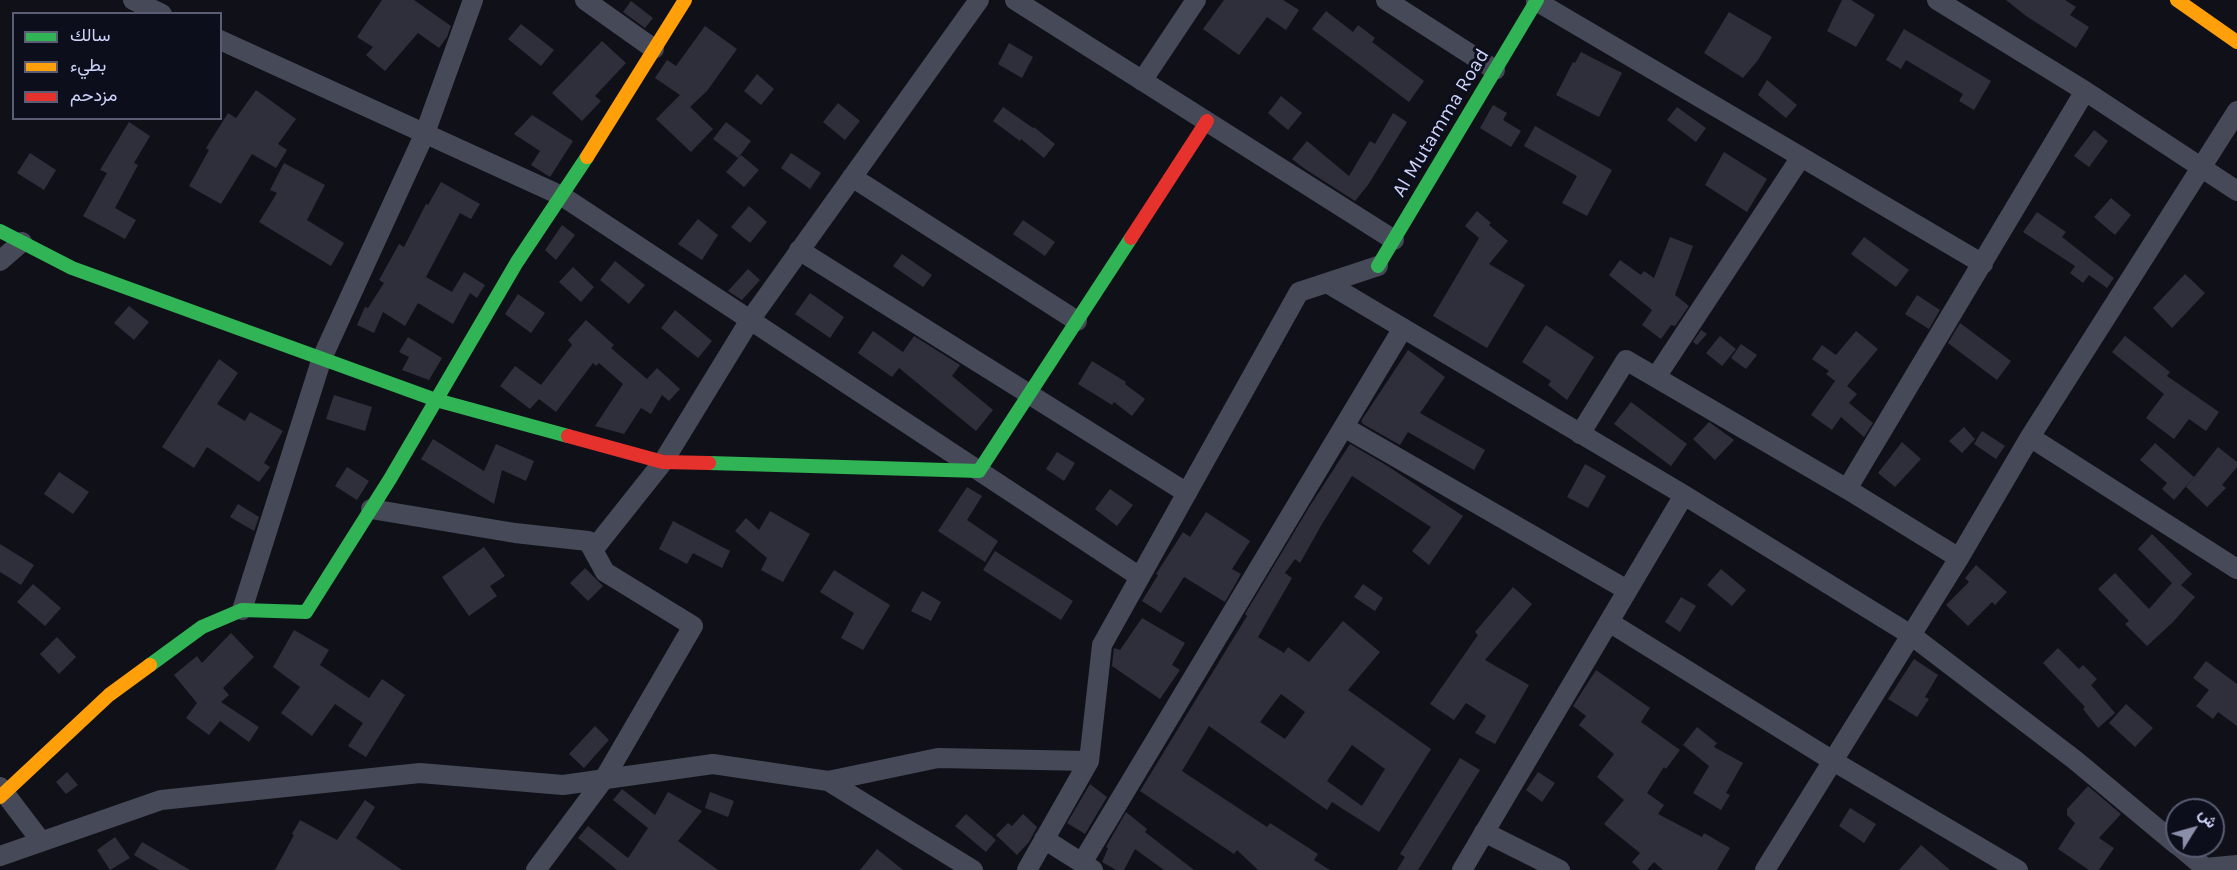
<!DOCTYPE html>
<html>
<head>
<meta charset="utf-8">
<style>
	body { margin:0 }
	#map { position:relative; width:2237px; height:870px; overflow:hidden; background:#101118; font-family:Karla,Vazirmatn,sans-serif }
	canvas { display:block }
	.legend { position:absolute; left:12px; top:12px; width:210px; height:108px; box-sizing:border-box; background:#0d0e1b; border:2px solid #5a5d74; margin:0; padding:8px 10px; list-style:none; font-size:18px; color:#cdd3f9 }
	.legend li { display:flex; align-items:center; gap:12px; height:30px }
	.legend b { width:30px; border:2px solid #5a5d74 }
	.north { position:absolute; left:2165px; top:798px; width:60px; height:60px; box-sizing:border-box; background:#0d0e1b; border:2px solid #5a5d74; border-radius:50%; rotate:53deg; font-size:16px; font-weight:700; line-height:24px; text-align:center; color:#cdd3f9 }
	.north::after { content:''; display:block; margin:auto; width:21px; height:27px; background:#8b8faa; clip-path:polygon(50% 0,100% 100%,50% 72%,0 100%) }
</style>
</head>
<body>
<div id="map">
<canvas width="2237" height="870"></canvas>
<ul class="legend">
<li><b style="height:8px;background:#30b455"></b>سالك</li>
<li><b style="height:8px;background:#ff9f0a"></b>بطيء</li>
<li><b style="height:8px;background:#e5322d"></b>مزدحم</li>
</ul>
<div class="north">ش</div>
</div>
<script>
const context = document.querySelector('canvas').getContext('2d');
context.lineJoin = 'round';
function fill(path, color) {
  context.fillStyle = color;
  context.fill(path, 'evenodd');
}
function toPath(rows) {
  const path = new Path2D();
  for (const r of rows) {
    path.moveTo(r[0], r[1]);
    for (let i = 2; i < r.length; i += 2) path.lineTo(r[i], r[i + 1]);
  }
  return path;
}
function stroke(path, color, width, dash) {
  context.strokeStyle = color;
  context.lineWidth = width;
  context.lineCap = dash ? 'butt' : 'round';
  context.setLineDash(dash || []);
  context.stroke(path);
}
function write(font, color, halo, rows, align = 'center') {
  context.font = font + ' Karla,sans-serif';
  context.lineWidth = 6;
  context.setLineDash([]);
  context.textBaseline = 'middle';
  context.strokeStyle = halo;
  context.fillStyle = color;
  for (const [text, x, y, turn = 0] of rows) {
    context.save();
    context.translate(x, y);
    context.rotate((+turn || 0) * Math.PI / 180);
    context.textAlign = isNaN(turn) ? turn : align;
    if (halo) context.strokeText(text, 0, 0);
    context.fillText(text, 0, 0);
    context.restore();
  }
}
const building = toPath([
	[382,0,414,0,451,26,447,37,439,48,418,33,385,71,366,55,373,47,357,37],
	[1224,0,1283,0,1299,10,1286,30,1267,17,1239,55,1203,29],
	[1842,0,1851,0,1875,15,1856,47,1827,31],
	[2006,0,2065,0,2076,7,2070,15,2089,27,2076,48,2026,16],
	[631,1,653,18,645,28,623,12],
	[1326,11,1353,32,1358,25,1375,38,1372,42,1424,81,1409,102,1312,29],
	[1729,12,1772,37,1758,60,1743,78,1704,53],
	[521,24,554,50,541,66,508,39],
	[705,26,737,49,707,91,690,107,713,129,691,152,656,119,680,95,655,78,667,60,676,66],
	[1904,29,1991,81,1974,110,1959,101,1963,94,1906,60,1901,69,1886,60],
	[602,41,626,63,595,96,601,101,582,121,552,93],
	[1009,43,1033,57,1022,78,998,64],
	[1581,52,1622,73,1599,117,1556,95,1573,62,1575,63],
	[757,74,774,89,761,105,744,91],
	[1767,80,1797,105,1786,118,1758,95],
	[256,90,296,119,278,144,287,150,276,168,252,154,221,204,189,186,209,150,206,148,228,113,236,118],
	[1281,96,1302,113,1288,130,1268,113],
	[838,103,860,121,845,140,823,122],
	[1493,105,1507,113,1503,120,1521,131,1511,147,1480,128],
	[1003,107,1033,128,1034,127,1055,144,1044,158,1021,139,1020,141,993,121],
	[1677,107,1706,128,1696,142,1667,120],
	[1393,113,1407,122,1368,185,1355,201,1305,169,1292,159,1307,141,1349,176,1370,141,1375,144],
	[532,115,573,141,550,177,531,165,540,151,514,134],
	[129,122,150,136,134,163,138,165,115,208,136,220,125,239,83,216,107,173,100,170],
	[726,122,751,141,738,158,713,139],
	[1535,126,1612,170,1587,216,1562,203,1577,176,1524,146],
	[2094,130,2108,141,2089,167,2074,156],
	[1724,152,1767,179,1747,212,1705,185],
	[30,153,56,170,44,190,17,173],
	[791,153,821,173,810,189,781,168],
	[741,155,759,170,744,187,726,172],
	[284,163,325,185,307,220,344,243,331,266,259,222,277,193,270,190],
	[441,182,480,204,471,219,460,213,426,277,452,292,464,272,485,285,477,298,470,293,453,324,418,303,405,326,383,312,374,333,357,325,365,307,368,308,384,283,379,280,399,244,404,247,426,204,428,205],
	[2111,198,2131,215,2115,235,2094,217],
	[749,206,767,222,750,243,731,227],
	[1477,211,1491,223,1489,225,1508,241,1489,264,1525,285,1487,348,1433,316,1479,238,1465,226],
	[2037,212,2066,232,2062,237,2114,278,2107,288,2089,275,2083,283,2070,273,2075,266,2023,232],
	[698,219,718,235,702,260,678,244],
	[1023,220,1055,242,1045,256,1013,234],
	[562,225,575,235,556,260,545,250],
	[1670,237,1693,246,1675,295,1689,306,1675,326,1671,325,1661,339,1642,325,1652,310,1609,275,1620,260,1641,275,1644,271,1654,278],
	[1864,237,1909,270,1896,287,1851,254],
	[902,254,932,275,923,287,893,266],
	[615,261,645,285,629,304,600,280],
	[573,267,594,287,581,302,559,282],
	[748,269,760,280,742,300,728,291],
	[2185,274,2205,293,2172,328,2153,308],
	[810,293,844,317,830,338,795,314],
	[518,294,545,313,531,333,505,314],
	[1917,295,1940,310,1929,329,1905,314],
	[129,306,149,322,134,340,114,323],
	[675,310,712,341,698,358,661,328],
	[586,320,614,345,611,348,647,379,657,368,680,389,669,401,662,395,651,414,641,408,624,434,595,426,623,384,599,363,596,366,593,363,556,412,539,399,530,409,500,386,515,366,541,385,572,345,568,340],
	[1960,323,2011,361,1997,380,1948,343],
	[1546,325,1594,357,1567,400,1548,385,1551,381,1522,362],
	[1701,330,1707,334,1697,345,1693,342],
	[873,331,903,352,914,336,960,365,952,376,993,410,976,431,899,368,892,377,858,353],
	[1856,331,1878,349,1847,386,1857,394,1849,403,1873,423,1864,437,1841,417,1832,430,1811,415,1835,381,1826,374,1829,371,1812,359,1822,345,1836,355],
	[1720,336,1736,349,1722,366,1706,353],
	[2125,336,2170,372,2167,376,2219,412,2206,431,2189,419,2174,439,2146,418,2164,394,2112,352],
	[408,337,442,358,429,380,402,370,409,357,399,352],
	[1741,344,1757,355,1746,369,1731,358],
	[1408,350,1445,377,1420,413,1485,450,1474,470,1408,432,1400,445,1363,424,1361,421],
	[219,359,238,373,217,404,245,421,250,412,283,431,264,463,270,467,259,482,207,447,194,468,162,447],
	[1092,361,1126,382,1125,384,1145,399,1132,416,1114,402,1112,405,1078,384],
	[334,395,372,407,365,431,326,419],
	[1631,402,1687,444,1671,466,1614,424],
	[1709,422,1734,440,1715,460,1693,439],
	[1964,427,1975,439,1962,453,1949,441],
	[1982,431,2005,446,1996,459,1974,444],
	[433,439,484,471,496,444,534,461,526,481,502,470,494,504,421,459],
	[1902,442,1921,459,1895,487,1878,473],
	[2155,443,2194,477,2174,500,2162,489,2167,483,2140,460],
	[1350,444,1386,465,1463,516,1429,565,1412,551,1431,527,1352,476,1322,524,1300,563,1295,559,1285,573,1292,578,1258,637,1284,653,1288,647,1309,662,1343,621,1380,652,1348,690,1431,749,1379,832,1332,802,1327,810,1209,726,1182,771,1267,827,1270,823,1318,854,1314,860,1330,870,1258,870,1237,850,1234,854,1140,791,1247,616,1245,614,1308,509],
	[1281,694,1305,712,1285,739,1260,722],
	[1352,745,1385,769,1362,806,1327,781],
	[2218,447,2237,462,2237,467,2222,485,2226,488,2207,507,2186,487],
	[1057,452,1075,463,1064,481,1046,469],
	[1585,464,1606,476,1588,508,1567,497],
	[347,467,369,481,357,500,335,486],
	[59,472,89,492,73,514,44,494],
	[967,487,982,496,967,520,998,541,985,562,938,531],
	[1110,489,1133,505,1117,526,1095,509],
	[238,504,259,517,254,531,230,517],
	[770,511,810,534,783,582,761,570,767,558,735,531,746,518,759,530],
	[1206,512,1250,541,1232,569,1241,574,1225,602,1184,577,1161,613,1142,601,1158,575,1156,574,1183,532,1190,537],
	[673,521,730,551,722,568,693,553,687,564,659,549],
	[2152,534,2192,574,2181,585,2195,597,2173,622,2147,646,2125,624,2129,621,2098,589,2115,573,2149,609,2172,583,2138,549],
	[0,544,34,565,21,585,0,572],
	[484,547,505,576,490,586,497,596,469,616,442,577],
	[995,551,1073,601,1061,620,983,570],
	[1976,565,2007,592,1995,605,1992,602,1968,626,1946,605,1969,582,1965,578],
	[585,568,603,586,588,601,570,583],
	[1721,569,1746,590,1732,606,1707,585],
	[834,570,890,605,863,650,841,638,854,613,820,592],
	[33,584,61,608,45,626,17,602],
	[1363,584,1383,598,1375,611,1354,597],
	[1513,587,1532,604,1485,660,1529,685,1495,744,1475,733,1486,716,1466,703,1454,720,1430,704,1478,635,1475,632],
	[922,591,941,602,931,621,911,611],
	[1681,597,1696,606,1680,632,1665,622],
	[1142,618,1185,643,1172,665,1180,670,1160,699,1112,666,1114,648,1120,650],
	[294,630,329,650,320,665,369,698,382,679,405,695,366,757,348,746,363,723,335,704,312,736,281,713,300,687,273,667],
	[231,633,254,657,223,688,229,695,221,702,259,727,249,742,220,721,209,735,186,718,197,703,174,675,197,656,202,663],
	[57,637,76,657,59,674,40,654],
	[2058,648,2079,669,2083,665,2097,679,2091,685,2115,713,2098,728,2083,709,2085,707,2043,663],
	[1914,659,1938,675,1925,697,1929,699,1917,717,1888,699],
	[2206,661,2237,684,2237,726,2218,712,2213,719,2196,706,2209,690,2193,678],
	[1596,670,1650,708,1641,722,1680,750,1666,769,1664,767,1647,793,1664,805,1658,814,1702,837,1704,833,1730,848,1717,870,1663,870,1654,862,1647,870,1640,870,1632,862,1640,853,1604,824,1624,800,1597,777,1614,754,1579,725,1586,716,1573,706],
	[2126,704,2153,728,2135,747,2109,723],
	[595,726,609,740,584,768,569,754],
	[1697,727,1717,743,1714,747,1743,763,1726,793,1730,795,1721,810,1693,793,1709,766,1683,745],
	[1460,758,1480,770,1418,870,1397,870,1405,857,1400,854],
	[67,772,78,785,66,794,56,782],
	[1538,772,1555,783,1542,802,1526,790],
	[1090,784,1107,797,1085,834,1067,823],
	[2088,786,2121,814,2099,838,2114,848,2099,870,2089,870,2058,849,2075,823,2067,815,2067,809],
	[622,789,655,815,668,792,702,811,678,841,718,870,617,870,578,838,588,826,628,858,648,828,613,800],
	[710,792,734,801,728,817,705,808],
	[365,800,375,807,356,838,402,870,275,870,294,835,292,834,300,820,337,840],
	[1850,808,1876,824,1864,843,1839,826],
	[1126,812,1147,829,1145,832,1194,870,1164,870,1135,849,1124,870,1116,870,1102,862,1108,848,1106,847],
	[966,814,996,840,986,852,955,826],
	[1023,814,1037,827,1029,842,1017,855,996,835,1008,823,1012,826],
	[115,837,130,858,110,870,97,850],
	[142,842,190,870,159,870,134,855],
	[1921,845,1950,870,1899,870],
	[877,849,903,870,860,870]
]);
const street = toPath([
	[133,0,162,14],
	[585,0,654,49],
	[1015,0,1394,240],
	[1386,0,1495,70],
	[1937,0,2085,91,2237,191],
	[1536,1,1983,264],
	[220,40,562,196,1140,577],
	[1142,81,1196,0],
	[852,177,1077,321],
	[799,250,1187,493],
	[0,261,22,242],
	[1327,283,1684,495,1911,635,2075,760,2177,845],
	[1656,377,1801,157],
	[1344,427,1627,590],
	[1580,434,1626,360,1847,489,1959,558],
	[2030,437,2237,569],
	[1847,489,2085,91],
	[371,509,515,533,588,541,605,572,693,626,604,779,536,870],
	[593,550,663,462,750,320,979,0],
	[242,610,322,358,425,133,473,0],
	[1609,622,1833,761,2018,870],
	[828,781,938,758,1089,761],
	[0,787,41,841],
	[1484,832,1560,870],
	[1044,839,1093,870],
	[2179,846,2205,868,2237,865],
	[0,856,161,800,420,773,563,785,713,764,828,781,973,870],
	[1082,863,1403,328],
	[1027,870,1089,761,1102,645,1299,292,1378,266],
	[1462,870,1684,495],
	[1765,870,1959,558,2030,437,2237,111]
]);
const fast = toPath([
	[0,231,72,268,436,400,568,436],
	[1378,266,1537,0],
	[709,463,979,471,1131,238],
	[150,665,202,627,242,610,306,612,390,479,517,262,587,157]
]);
const slow = toPath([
	[2177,0,2237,42],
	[587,157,685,0],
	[0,797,109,695,150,665]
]);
const jam = toPath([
	[1131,238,1207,121],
	[568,436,663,462,709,463]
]);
const streetNames = [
	["Al Mutamma Road",1441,123,-59]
];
fill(building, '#2e2f3a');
stroke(street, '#464957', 20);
stroke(fast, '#30b455', 14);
stroke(slow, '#ff9f0a', 14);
stroke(jam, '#e5322d', 14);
write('20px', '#cdd3f9', '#0d0e1b', streetNames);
</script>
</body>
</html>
